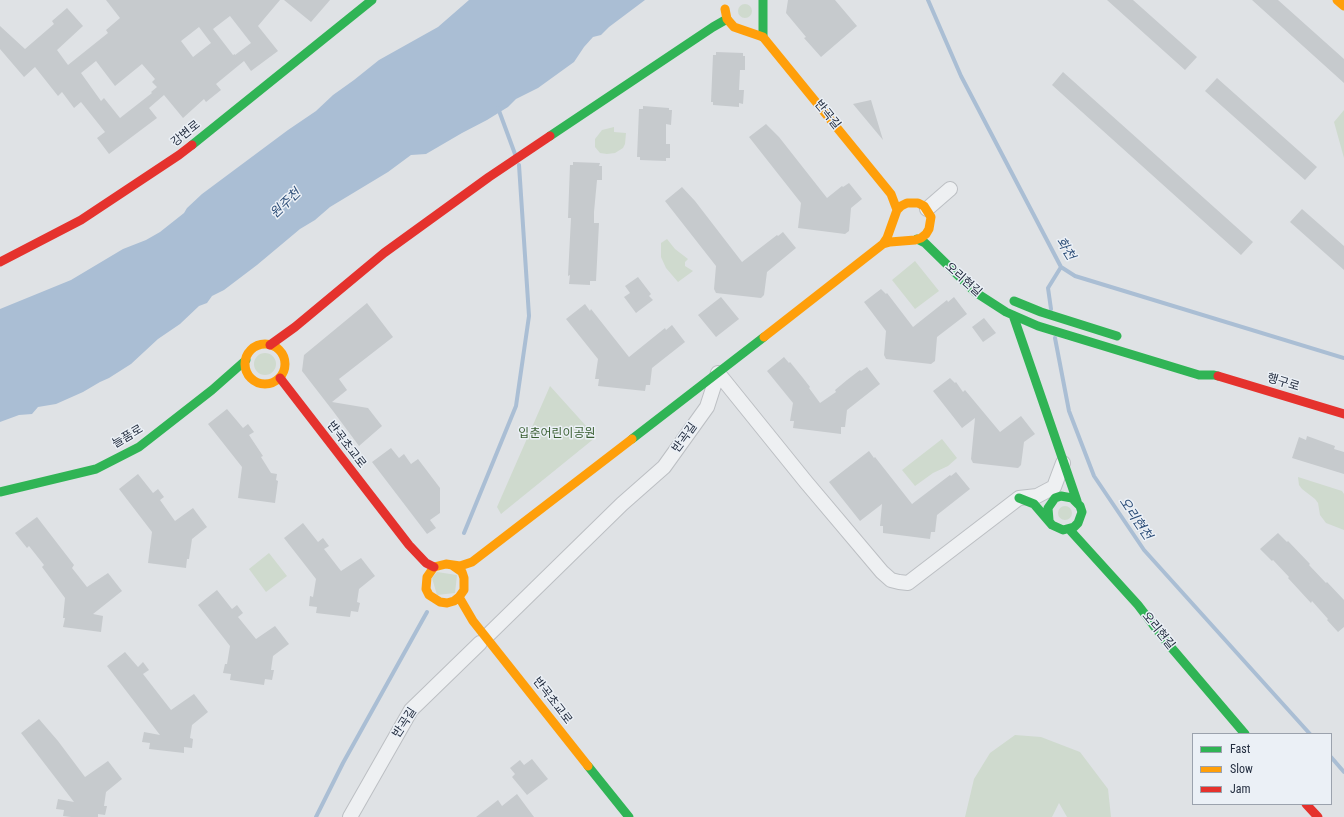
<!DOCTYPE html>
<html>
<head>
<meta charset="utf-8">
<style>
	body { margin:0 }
	#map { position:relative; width:1344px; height:817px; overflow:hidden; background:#dfe2e5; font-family:"Roboto Condensed",sans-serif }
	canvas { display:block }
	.legend { position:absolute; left:1192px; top:733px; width:140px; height:72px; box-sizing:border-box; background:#ebf0f6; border:1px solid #9ba2ad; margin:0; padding:5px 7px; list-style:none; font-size:12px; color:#242e40 }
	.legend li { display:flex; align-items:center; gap:8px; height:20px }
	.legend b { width:20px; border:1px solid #9ba2ad }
</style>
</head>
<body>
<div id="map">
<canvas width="1344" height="817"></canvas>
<ul class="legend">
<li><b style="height:5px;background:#30b455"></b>Fast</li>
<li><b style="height:5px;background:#ff9f0a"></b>Slow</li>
<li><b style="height:5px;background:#e5322d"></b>Jam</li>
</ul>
</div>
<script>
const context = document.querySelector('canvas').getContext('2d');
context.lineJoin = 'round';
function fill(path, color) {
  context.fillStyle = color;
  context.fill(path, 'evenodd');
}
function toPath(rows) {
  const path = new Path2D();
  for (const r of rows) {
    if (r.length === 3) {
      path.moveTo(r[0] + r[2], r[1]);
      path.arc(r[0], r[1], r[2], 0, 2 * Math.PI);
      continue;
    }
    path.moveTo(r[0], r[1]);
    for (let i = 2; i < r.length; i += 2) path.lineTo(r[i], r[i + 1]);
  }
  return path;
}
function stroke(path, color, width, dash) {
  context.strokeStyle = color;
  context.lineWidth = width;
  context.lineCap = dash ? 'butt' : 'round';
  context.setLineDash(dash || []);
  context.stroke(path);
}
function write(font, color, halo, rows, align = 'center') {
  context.font = font + ' "Roboto Condensed","Noto Sans KR",sans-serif';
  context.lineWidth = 3;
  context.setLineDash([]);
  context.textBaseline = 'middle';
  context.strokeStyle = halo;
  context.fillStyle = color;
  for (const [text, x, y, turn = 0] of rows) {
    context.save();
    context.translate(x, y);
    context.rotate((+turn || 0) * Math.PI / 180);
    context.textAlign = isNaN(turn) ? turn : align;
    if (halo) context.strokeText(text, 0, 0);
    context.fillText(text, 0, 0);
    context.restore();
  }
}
const green = toPath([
	[745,11,7],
	[1344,110,1344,158,1334,122],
	[614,127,614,132,626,133,625,144,623,148,615,153,607,154,600,153,595,147,595,139,602,130],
	[667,239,675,249,688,259,685,262,685,266,693,271,678,282,666,268,661,257,661,243],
	[915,261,939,291,915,309,892,280],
	[265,364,11],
	[550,386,596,437,501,514,497,507],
	[942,439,957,458,948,466,933,473,915,486,902,470],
	[1298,477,1342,491,1344,494,1344,530,1326,523,1320,515,1318,503,1315,499,1302,489,1299,485],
	[1065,513,7],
	[269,553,287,576,266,592,249,569],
	[437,572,457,575,455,593,437,595,432,578],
	[1015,735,1041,737,1080,752,1108,789,1111,817,1067,817,1059,803,1052,817,965,817,974,779,990,753]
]);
const water = toPath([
	[469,0,645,0,609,27,601,35,593,37,584,47,574,62,538,88,516,99,508,107,487,120,462,133,426,154,411,155,388,172,330,207,315,220,300,229,257,265,224,290,212,296,207,303,199,306,180,324,158,339,131,364,109,378,100,382,83,392,56,404,38,407,32,414,19,415,0,422,0,309,71,280,123,249,146,240,160,232,184,213,187,208,202,194,288,130,316,111,333,95,354,80,379,60,438,27]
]);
const stream = toPath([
	[928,0,961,76,1061,267,1075,276,1344,358],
	[498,108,515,154],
	[1051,309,1048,288,1061,267],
	[1055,338,1069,411,1094,476,1144,550,1310,734],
	[464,533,516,406,529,316,519,165],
	[1331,757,1344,772],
	[316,817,343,763,427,612]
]);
const building = toPath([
	[106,0,280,0,258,26,278,51,251,71,244,61,216,84,221,90,206,102,204,99,183,118,164,95,149,108,157,118,109,154,97,138,105,132,81,102,74,108,62,92,58,96,35,67,24,77,0,49,0,26,25,49,54,24,52,21,67,8,83,26,57,50,68,65,108,33,106,30,120,18],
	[230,16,251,43,235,55,235,54,233,55,213,29],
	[199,27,211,43,193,57,181,41],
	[96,61,115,86,142,64,155,79,152,82,157,87,151,92,152,93,120,118,104,98,101,101,81,73],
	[284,0,330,0,311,22],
	[788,0,835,0,857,26,821,57,804,38,806,37,786,13],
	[1107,0,1133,0,1197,57,1185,70],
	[1252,0,1278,0,1344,59,1344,83],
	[716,52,743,53,743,56,745,56,745,70,740,70,739,90,744,90,743,104,739,103,739,107,713,105,713,102,711,102,713,55,716,55],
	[1063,72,1253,242,1241,255,1052,85],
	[1217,78,1317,167,1305,180,1205,91],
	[871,100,883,140,853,104],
	[643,106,669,108,669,110,672,110,671,125,666,124,666,144,670,144,670,158,666,158,666,161,640,160,640,157,637,157,639,109,643,109],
	[766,124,779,137,827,198,842,186,843,187,849,183,862,199,851,208,849,231,845,234,798,228,801,203,749,137],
	[573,162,600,163,599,166,602,166,602,180,597,180,594,212,594,223,599,223,596,281,590,281,590,285,569,284,570,275,568,276,571,218,568,218,570,165,573,165],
	[682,187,695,201,742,262,777,235,778,236,783,232,796,248,767,272,764,295,761,298,716,293,714,289,716,266,665,201],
	[1302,209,1344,246,1344,270,1290,222],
	[638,277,651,294,649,296,653,300,636,313,624,297,630,293,625,286],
	[881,289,886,294,887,293,913,327,947,300,948,302,954,297,967,314,937,337,935,361,931,364,886,359,884,355,886,331,864,302],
	[721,297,739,319,716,337,698,315],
	[367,303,393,337,339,379,347,390,332,402,368,408,382,426,359,446,333,411,302,371,304,355],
	[585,304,590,311,591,309,629,357,665,328,666,330,672,325,685,342,652,368,650,385,646,385,645,391,598,386,599,379,595,379,598,359,566,319],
	[984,318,996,333,983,342,972,327],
	[784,357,789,363,790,362,803,378,810,387,809,388,820,403,836,392,835,390,847,380,860,370,861,371,867,367,880,384,847,410,845,427,841,427,841,434,793,428,794,421,790,421,793,403,767,371],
	[950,378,955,383,956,382,963,392,965,390,1000,432,1021,416,1035,434,1024,442,1021,465,1018,468,973,463,971,459,975,418,962,428,933,391],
	[227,409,243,428,248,424,254,432,249,435,263,456,261,457,271,473,277,474,276,480,278,481,275,503,238,498,242,467,208,424],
	[1307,436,1335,446,1334,449,1344,452,1344,474,1292,458,1299,437,1306,440],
	[391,448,399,458,404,454,411,464,418,459,440,488,440,513,430,520,436,528,427,534,372,462],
	[869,451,874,458,875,457,912,504,950,475,951,476,956,472,970,489,937,515,935,532,931,532,930,539,883,533,883,526,880,526,882,504,860,521,829,482],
	[138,474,153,493,158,489,164,497,160,500,175,521,193,508,207,527,192,539,189,559,187,559,186,568,148,563,152,532,119,489],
	[37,517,74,565,72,568,87,587,108,573,122,591,93,614,103,616,101,632,63,627,65,618,63,618,65,598,42,567,44,565,29,546,27,548,15,533],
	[303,523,318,542,323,538,329,546,324,549,341,571,361,558,375,576,359,589,357,602,360,603,358,612,351,611,350,617,316,613,317,607,309,606,310,596,313,597,316,579,284,538],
	[1278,533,1287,542,1288,541,1310,564,1309,565,1326,583,1327,582,1344,600,1344,627,1338,632,1327,620,1328,619,1312,601,1311,603,1288,578,1289,577,1273,560,1272,561,1260,549],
	[217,590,232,609,237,605,243,613,238,617,256,639,275,626,289,644,273,656,271,670,274,670,272,680,265,679,264,685,230,680,231,674,223,673,225,664,227,664,230,646,198,605],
	[125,652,138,667,143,662,149,670,143,674,171,710,194,694,208,712,192,725,190,738,193,739,192,748,184,747,184,753,149,749,150,743,142,742,144,732,160,735,107,666],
	[39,719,58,741,85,777,108,761,122,779,106,792,104,806,107,806,105,815,98,814,98,817,71,817,63,816,64,810,56,809,58,799,74,802,21,733],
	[532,759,548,779,527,795,512,777,515,774,510,768,520,760,524,765],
	[517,794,534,817,476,817,498,800,502,806]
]);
const street = toPath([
	[927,209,950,189],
	[718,373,806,482,882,572,891,580,899,582,908,583,1019,498,1037,496,1054,487,1063,463],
	[486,637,622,504,664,467,707,407,718,373],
	[350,817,411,710,480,643]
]);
const fast = toPath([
	[763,0,763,37],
	[550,136,713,27,727,19],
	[192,145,372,0],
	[917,239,925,243,975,292,1006,312,1038,326,1199,375,1214,375,1218,376],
	[1014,301,1041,312,1117,336],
	[1013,315,1077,501],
	[632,439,764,337],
	[0,492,96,469,139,447,212,390,246,360],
	[1019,498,1034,504,1052,525,1063,530,1074,527,1078,523,1082,512,1080,506,1072,498,1061,496,1055,498,1048,508,1049,520],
	[1069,529,1138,605,1164,639,1245,734],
	[588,766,629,817]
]);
const slow = toPath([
	[1337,0,1344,6],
	[725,9,727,19,734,27,763,37,891,194,897,210],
	[764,337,883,244,887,238,897,210,901,206,907,203,918,203,924,206,931,217,929,229,926,234,921,238,915,240,890,242,883,244],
	[265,364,20],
	[452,565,462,572,464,578,464,590,459,597,454,601,447,603,440,602,429,595,426,589,427,577,434,567,446,564,460,566,472,562,632,439],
	[459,597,473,621,588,766]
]);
const jam = toPath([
	[0,262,81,220,179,155,192,145],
	[270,345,295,327,384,253,489,177,550,136],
	[1218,376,1344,414],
	[280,378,409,545,426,563,434,567],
	[1306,804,1318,817]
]);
const streetNames = [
	["반곡길",827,115,51],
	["강변로",186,134,-39],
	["오리현길",963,280,42],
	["행구로",1283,383,17],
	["늘품로",128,437,-31],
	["반곡길",685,438,-54],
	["반곡초교로",346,445,52],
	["오리현길",1158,631,51],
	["반곡초교로",552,701,52],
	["반곡길",405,723,-57]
];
const parkNames = [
	["입춘어린이공원",557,434]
];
const waterNames = [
	["원주천",286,204,-44],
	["화천",1065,249,58],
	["오리현천",1135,519,56]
];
fill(green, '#cfdace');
fill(water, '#aabed4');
stroke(stream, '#aabed4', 4);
fill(building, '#c6cacd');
stroke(street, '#bcbfc3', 16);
stroke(street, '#eef0f2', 14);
stroke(fast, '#30b455', 9);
stroke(slow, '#ff9f0a', 9);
stroke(jam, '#e5322d', 9);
write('12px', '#242e40', '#ebf0f6', streetNames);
write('12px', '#385d30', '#ebf0f6', parkNames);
write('italic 13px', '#2b4c77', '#ebf0f6', waterNames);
</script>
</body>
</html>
